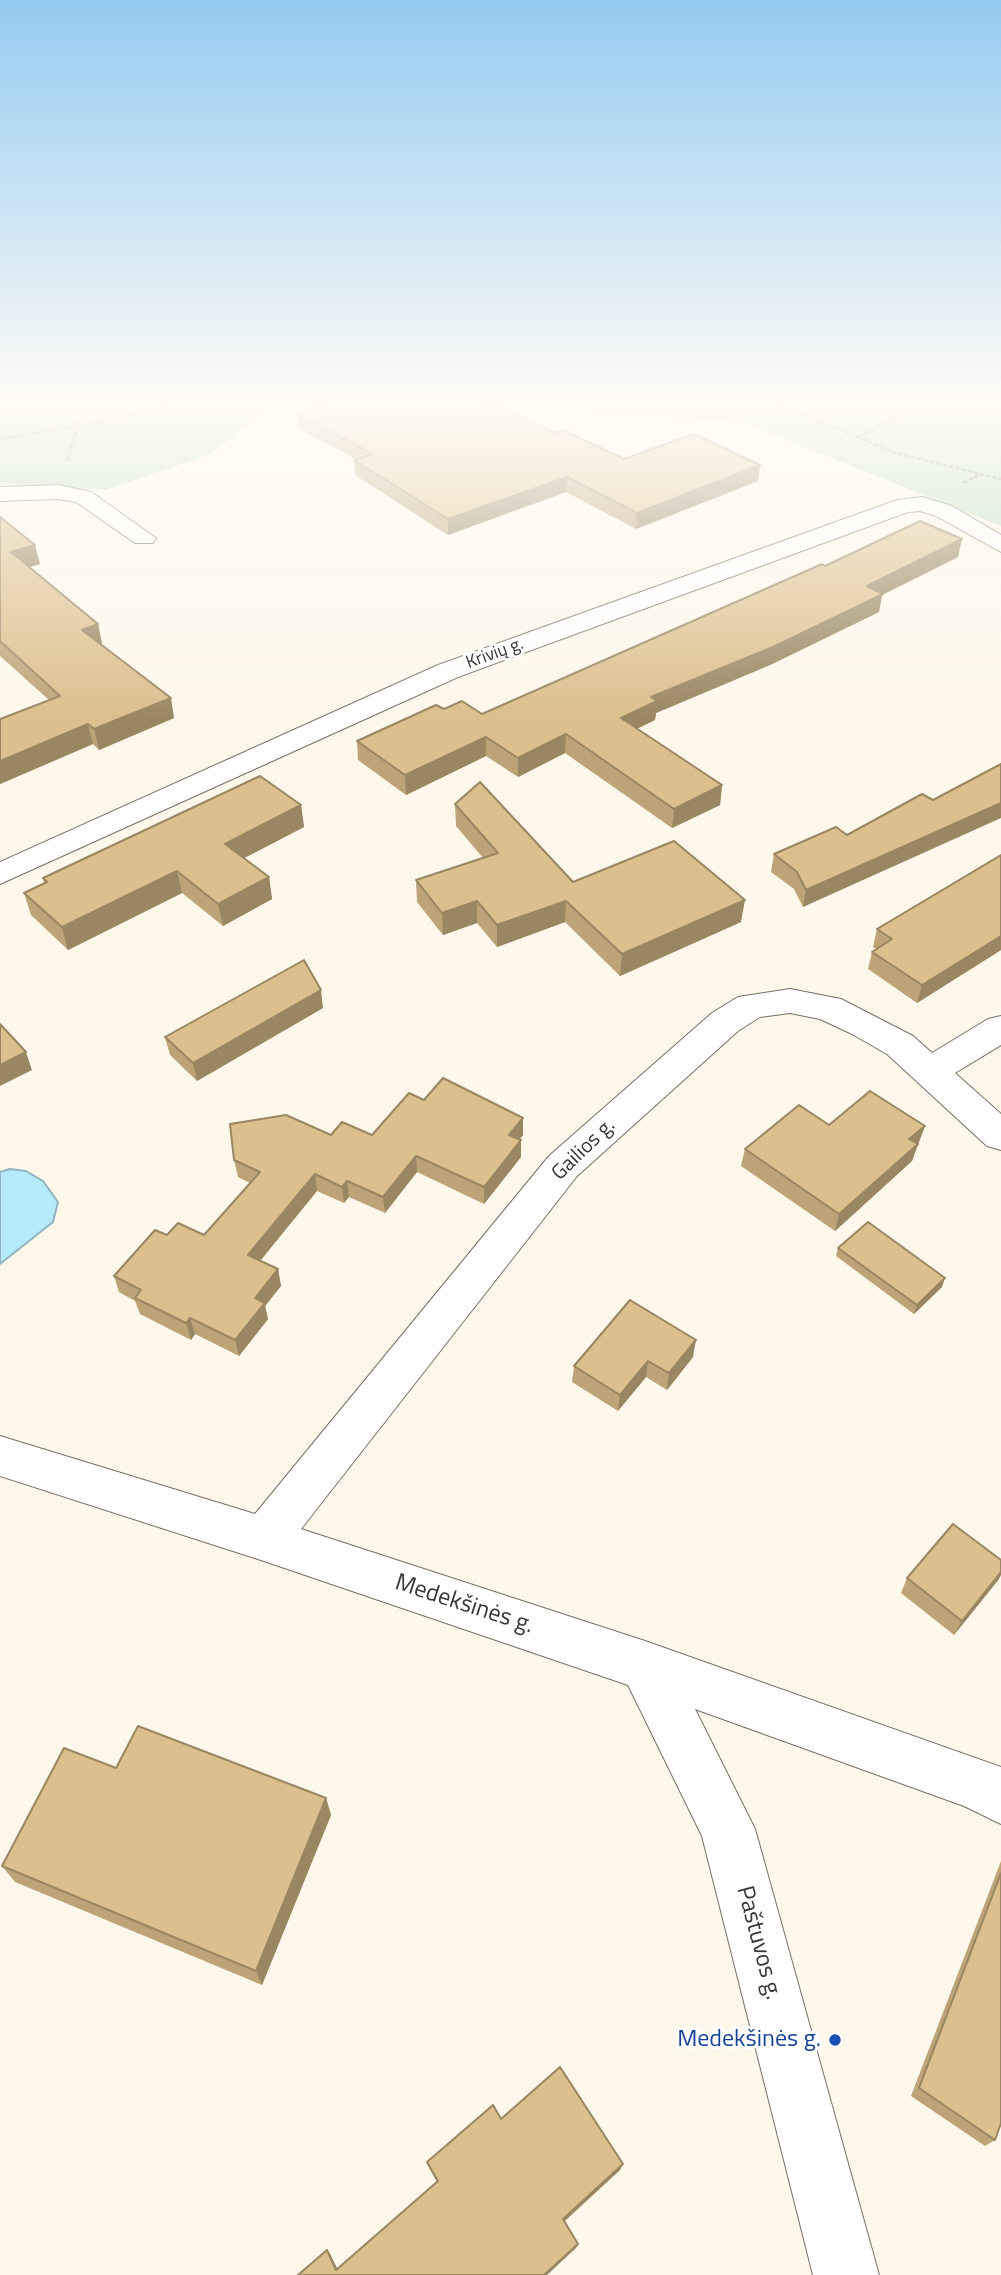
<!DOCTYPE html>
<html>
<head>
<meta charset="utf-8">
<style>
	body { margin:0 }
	canvas { display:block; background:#fef8eb }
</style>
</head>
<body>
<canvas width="1001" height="2275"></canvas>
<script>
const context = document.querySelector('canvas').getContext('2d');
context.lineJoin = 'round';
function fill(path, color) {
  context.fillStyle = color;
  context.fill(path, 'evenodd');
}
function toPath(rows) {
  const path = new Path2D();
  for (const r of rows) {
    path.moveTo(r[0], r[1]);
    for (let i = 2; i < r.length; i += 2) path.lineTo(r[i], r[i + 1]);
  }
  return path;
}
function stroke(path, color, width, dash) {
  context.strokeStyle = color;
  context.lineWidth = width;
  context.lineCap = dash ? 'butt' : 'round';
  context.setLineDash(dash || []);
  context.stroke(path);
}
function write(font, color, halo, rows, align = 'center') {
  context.font = font + ' "Titillium Web",sans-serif';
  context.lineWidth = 6;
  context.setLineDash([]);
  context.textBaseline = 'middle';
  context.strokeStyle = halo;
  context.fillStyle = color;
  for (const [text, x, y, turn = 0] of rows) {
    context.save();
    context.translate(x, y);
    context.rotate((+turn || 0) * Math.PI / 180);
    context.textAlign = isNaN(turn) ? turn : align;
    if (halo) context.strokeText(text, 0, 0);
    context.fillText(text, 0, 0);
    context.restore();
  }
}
const green = toPath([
	[0,400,278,400,211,454,105,490,0,483],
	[556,400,1001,400,1001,526,744,423,587,409]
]);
const water = toPath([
	[10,1169,26,1171,43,1181,58,1202,53,1222,0,1264,0,1172,10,1169]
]);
const path = toPath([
	[752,400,801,413,892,452,1001,479],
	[858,437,934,400],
	[0,439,120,418,185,400],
	[67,461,85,400],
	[963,483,979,475]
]);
const minor = toPath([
	[58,485,91,492,156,538,153,543,135,543,76,502,58,499,0,501,0,487,58,485],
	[922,497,952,506,1001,535,1001,552,936,516,920,511,908,512,458,677,0,884,0,862,438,665,897,500,922,497],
	[790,989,841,999,913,1036,932,1053,988,1019,1001,1016,1001,1045,955,1073,1001,1114,1001,1150,987,1146,887,1054,850,1033,820,1019,790,1013,760,1017,738,1031,577,1176,301,1529,645,1641,1001,1767,1001,1824,964,1806,695,1709,755,1829,879,2275,813,2275,702,1836,628,1685,264,1561,0,1476,0,1436,255,1514,549,1156,712,1013,738,997,790,989]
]);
const wall = toPath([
	[487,407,624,459,758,481,636,529,566,492,448,535,355,475,354,460,356,459,299,429,297,414],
	[0,517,40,564,29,567,98,624,102,644,101,644,174,718,99,750,93,744,0,784,0,719,49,700,0,656],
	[958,557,882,595,879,612,770,665,656,713,655,720,637,729,722,785,720,805,672,828,565,753,518,777,486,756,406,795,358,760,357,741,444,709,482,714,825,566],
	[933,800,803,907,794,889,771,872,774,854,847,835],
	[455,804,573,882,741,922,620,976,565,922,497,947,477,923,443,935,417,902,416,880,483,858,456,826],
	[301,805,304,827,244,858,269,877,272,899,223,926,182,893,68,950,31,915,24,893,44,883,43,878],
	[1001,855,1001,950,917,1003,868,969,872,952,876,949,873,947,877,929],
	[323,1008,197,1081,170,1055,165,1037],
	[424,1100,523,1135,519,1140,521,1140,521,1157,484,1204,417,1172,385,1213,349,1197,344,1203,317,1191,260,1261,278,1269,281,1286,265,1306,268,1319,239,1356,195,1334,191,1340,140,1314,135,1301,119,1292,114,1276,167,1235,204,1235,250,1183,238,1177,234,1160,331,1135,372,1135],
	[829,1125,919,1143,917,1145,912,1161,835,1231,741,1166,745,1149],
	[838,1248,942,1287,914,1314,836,1256],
	[693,1357,667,1390,646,1377,618,1411,572,1382,574,1366],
	[907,1578,999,1579,954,1635,901,1593],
	[116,1768,326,1798,331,1815,262,1985,15,1882,2,1866],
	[1001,1861,1001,2123,995,2140,985,2146,911,2096],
	[501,2119,620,2170,564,2222,576,2248,298,2275,327,2250,330,2254,337,2269,437,2182,429,2168,427,2162]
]);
const shadedWall = toPath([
	[760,465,758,481,636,529,637,513],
	[567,477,566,492,448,535,448,519],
	[962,539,958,557,882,595,879,612,770,665,656,713,655,720,619,737,621,718,651,697],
	[35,545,40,564,16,571,11,552],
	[98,624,102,644,86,649,82,630],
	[171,698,174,718,99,750,94,729],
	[88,724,93,744,0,784,0,761],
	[566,734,565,753,518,777,518,758],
	[486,737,486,756,406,795,405,775],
	[722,785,720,805,672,828,674,809],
	[1001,803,1001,818,803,907,806,890],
	[301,805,304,827,229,866,225,844],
	[177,871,182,893,68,950,62,927],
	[269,877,272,899,223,926,218,904],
	[745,900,741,922,620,976,622,954],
	[477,901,477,923,443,935,442,913],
	[566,901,565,922,497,947,497,925],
	[1001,936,1001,950,917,1003,922,985],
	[321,990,323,1008,197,1081,193,1063],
	[26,1052,32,1070,0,1086,0,1065],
	[523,1118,523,1135,509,1152,509,1135],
	[925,1126,912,1161,835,1231,839,1214,909,1139],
	[521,1140,521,1157,484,1204,484,1187],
	[416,1156,417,1172,385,1213,383,1197],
	[315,1174,317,1191,251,1272,248,1255],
	[347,1181,349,1197,344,1203,342,1187],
	[278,1269,281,1286,265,1306,268,1319,239,1356,235,1340,255,1298],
	[945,1278,942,1287,914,1314,917,1305],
	[190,1318,195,1334,191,1340,186,1323],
	[696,1340,693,1357,667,1390,669,1373],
	[648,1361,646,1377,618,1411,620,1395],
	[1001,1572,1001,1575,999,1579,954,1635,962,1621],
	[326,1798,331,1815,262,1985,256,1971],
	[623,2164,620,2170,561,2224,563,2219],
	[578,2244,576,2248,547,2275,544,2275],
	[327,2250,330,2254,340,2274,336,2270]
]);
const building = toPath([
	[338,400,472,400,487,407,494,404,556,433,563,430,624,459,694,434,760,465,637,513,567,477,448,519,354,460,373,454,297,414,338,400],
	[0,517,35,545,11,552,98,624,82,630,171,698,94,729,88,724,0,761,0,719,60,696,0,641,0,517],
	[920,521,962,539,867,586,883,594,773,647,651,697,657,701,621,718,722,785,674,809,566,734,518,758,486,737,405,775,357,741,436,705,444,709,462,701,482,714,822,564,825,566,920,521],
	[1001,764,1001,803,806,890,797,872,774,854,836,827,847,835,922,794,933,800,1001,764],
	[260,776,301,805,225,844,269,877,218,904,177,871,62,927,24,893,47,882,43,878,260,776],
	[480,782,573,882,674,841,745,900,622,954,566,901,497,925,477,901,442,913,416,880,498,853,455,804,480,782],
	[1001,855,1001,936,922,985,872,952,892,939,877,929,1001,855],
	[304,960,321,990,193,1063,165,1037,304,960],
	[0,1024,26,1052,0,1065,0,1024],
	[443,1078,523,1118,509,1135,521,1140,484,1187,416,1156,383,1197,347,1181,342,1187,315,1174,248,1255,278,1269,255,1298,265,1303,235,1340,190,1318,186,1323,135,1298,141,1290,114,1276,155,1230,167,1235,178,1223,204,1235,260,1172,234,1160,230,1124,286,1115,331,1135,342,1122,372,1135,409,1093,424,1100,443,1078],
	[870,1091,925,1126,909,1139,918,1144,839,1214,745,1149,799,1105,829,1125,870,1091],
	[868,1222,945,1278,917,1305,838,1248,868,1222],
	[630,1300,696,1340,669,1373,648,1361,620,1395,574,1366,630,1300],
	[953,1524,1001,1560,1001,1572,962,1621,907,1578,953,1524],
	[138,1726,326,1798,256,1971,2,1866,64,1748,116,1768,138,1726],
	[1001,1873,1001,2123,995,2140,919,2088,1001,1873],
	[560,2067,623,2164,563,2219,578,2244,544,2275,298,2275,327,2250,336,2270,438,2181,427,2162,493,2105,501,2119,560,2067]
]);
const markers = [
	[835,2040,7,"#1a4fb4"]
];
const farStreetnames = [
	["Krivių g.",495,654,-20]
];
const streetNames = [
	["Gailios g.",584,1150,-44]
];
const nearStreetnames = [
	["Medekšinės g.",464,1605,18],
	["Paštuvos g.",758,1943,75]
];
const nearTransitnames = [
	["Medekšinės g.",821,2040]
];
fill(green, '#badebc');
fill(water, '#b5eafb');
stroke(water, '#90b4bf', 2);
stroke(minor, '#767066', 2);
stroke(path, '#97928a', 2.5, [4.5, 2]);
fill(minor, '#fff');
fill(wall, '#bca478');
fill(shadedWall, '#998662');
fill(building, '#dbbf8c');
stroke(building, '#998662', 2);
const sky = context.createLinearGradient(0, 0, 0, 719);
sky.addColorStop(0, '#93caf0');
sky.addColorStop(0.56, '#fffcf6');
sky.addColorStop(1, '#fffcf600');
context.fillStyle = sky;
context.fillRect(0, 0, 1001, 719);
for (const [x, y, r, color] of markers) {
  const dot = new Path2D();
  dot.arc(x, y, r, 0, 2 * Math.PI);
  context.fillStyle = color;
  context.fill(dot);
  stroke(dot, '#fff', 2.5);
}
write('18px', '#3a3733', '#fff', farStreetnames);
write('21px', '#3a3733', '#fff', streetNames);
write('24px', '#3a3733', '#fff', nearStreetnames);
write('24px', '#164399', '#fff', nearTransitnames, 'right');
</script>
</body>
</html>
